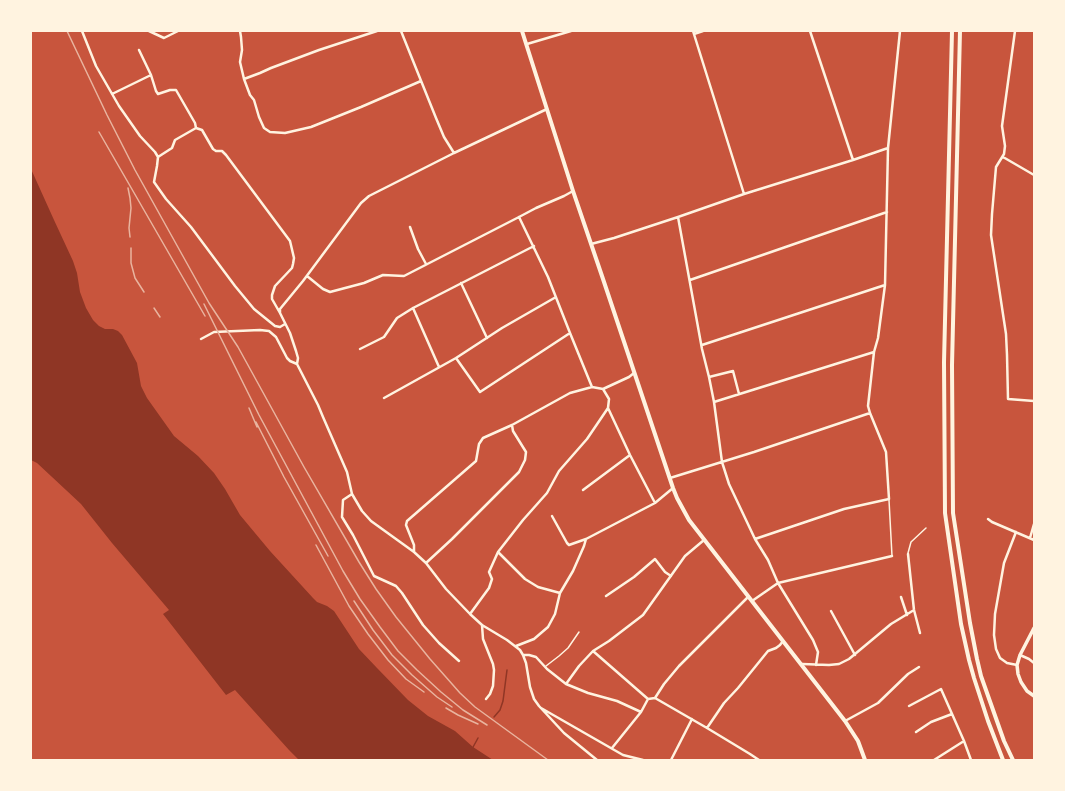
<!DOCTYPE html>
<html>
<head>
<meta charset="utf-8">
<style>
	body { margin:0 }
	#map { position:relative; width:1065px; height:791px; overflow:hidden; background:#c8553d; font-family:Montserrat,sans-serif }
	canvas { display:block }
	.frame { position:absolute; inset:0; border:32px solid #fff3e0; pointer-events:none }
</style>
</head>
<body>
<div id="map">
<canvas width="1065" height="791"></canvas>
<div class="frame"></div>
</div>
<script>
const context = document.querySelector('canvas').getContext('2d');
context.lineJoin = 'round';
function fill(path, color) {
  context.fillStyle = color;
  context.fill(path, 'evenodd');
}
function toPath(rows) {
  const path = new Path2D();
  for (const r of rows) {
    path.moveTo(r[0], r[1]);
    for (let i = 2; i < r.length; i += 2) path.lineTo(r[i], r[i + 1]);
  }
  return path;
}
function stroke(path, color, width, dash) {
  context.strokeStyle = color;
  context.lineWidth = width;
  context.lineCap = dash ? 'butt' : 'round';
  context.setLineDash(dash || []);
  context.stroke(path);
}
const water = toPath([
	[31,169,54,220,73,261,77,273,80,292,86,308,93,320,99,326,105,329,113,329,118,331,122,335,137,363,141,386,147,398,174,436,198,456,214,473,225,489,240,515,270,551,313,598,317,602,327,606,334,611,359,649,377,668,408,700,428,716,455,731,473,747,493,760,299,760,289,750,235,690,226,695,163,614,169,610,112,543,81,504,37,463,31,460]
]);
const stream = toPath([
	[494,717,500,710,503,701,507,670],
	[472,749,478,738]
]);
const service = toPath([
	[889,500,892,556],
	[908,553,911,542,926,528],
	[546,666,559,656,568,648,579,632]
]);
const minor = toPath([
	[82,31,96,66,119,106,140,136,155,152,158,157,157,166,154,182,166,199,191,227,235,286,254,309,275,326,280,327,285,324],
	[149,31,164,38,178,31],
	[240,31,241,37,242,50,240,62,244,79,250,95,254,100,259,117,264,128,270,132,285,133,311,127,361,107,421,81],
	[401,31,436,118,444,137,454,153],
	[693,31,744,194],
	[810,31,853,160],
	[1015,31,1002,126,1005,146,1004,154,996,167,992,214,991,235,1006,334,1007,355,1008,399,1034,401],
	[694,34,703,31],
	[527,44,571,31],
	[139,50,151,75,156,91,158,94,170,90,176,90,195,123,196,128,175,140,172,148,158,157],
	[244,79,260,73,271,68,319,50,377,31],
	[112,94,151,75],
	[547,109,454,153,369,196,361,203,303,281,280,309,280,313,290,333,296,351,298,358,297,364,318,405,323,417,347,472,352,494,362,511,371,521,414,552,426,563,446,589,470,614,482,625,507,640,520,650,523,655,526,663,530,687,534,699,539,706,564,733,597,760],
	[196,128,202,130,213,149,216,151,222,151,226,155,290,241,294,258,293,264,292,268,275,286,272,295,272,299,280,313],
	[1003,157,1034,175],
	[519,217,548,277,570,333,592,387,603,389],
	[678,217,702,349,709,377,714,402,722,462,729,484,755,539,768,560,778,583,813,640,818,652,816,665],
	[410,227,418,249,426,264],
	[591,244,614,238,678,217,744,194,853,160,888,148],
	[307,276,323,289,330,292,364,283,383,275,404,276,519,217,536,208,564,196,573,191],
	[690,280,887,212],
	[461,283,487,338],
	[413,308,439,367],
	[201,339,214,332,260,330,269,331,276,337,287,358,290,361,297,364],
	[702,345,885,285],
	[360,349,384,337,397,318,413,308,534,246],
	[456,358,480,392,570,333],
	[709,377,733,371,739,394],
	[603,389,609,399,608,408,630,455,655,503],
	[603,389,629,377,634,373],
	[384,398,456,358,502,328,556,297],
	[714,402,874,352],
	[670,478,754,452,870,413],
	[583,490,630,455],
	[352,494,343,500,342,517,353,535,374,576,396,586,402,593,423,625,439,643,459,661],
	[552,516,567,543,569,545,586,539],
	[988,519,992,522,1034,540],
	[1016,532,1004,563,995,614,994,635,996,649,1000,658,1007,663,1017,665],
	[1030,538,1034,524],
	[755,539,844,509,889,499,886,452,870,413,868,406,874,352,878,338,885,285,888,148,900,31],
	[414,552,414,545,406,525,407,521,476,461,479,444,483,438,512,425,570,393,592,387],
	[498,552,525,579,538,587,560,593],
	[908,554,914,610,920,633],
	[426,563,452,539,519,472,525,460,526,452,513,431,512,425],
	[606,596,634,577,655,559,665,572,671,576],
	[901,597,907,615],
	[752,601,778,583,892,556],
	[831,611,855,655],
	[470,614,489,588,492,579,489,572,498,552,523,520,547,493,559,471,587,439,608,408],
	[482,625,483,639,493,664,494,670,493,686,490,694,486,699],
	[516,646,534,639,548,627,555,614,560,593,573,571,584,546,586,539,655,503,673,488],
	[593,651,648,699],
	[523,655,529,655,536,657,547,669,566,684,588,693,617,701,641,712],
	[1020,655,1029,659,1034,663],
	[802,664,829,665,839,664,849,659,891,624,914,610],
	[566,684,579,666,593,651,609,641,643,615,685,556,704,540],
	[655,698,707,728,750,754,759,760],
	[909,706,941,689,964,741,971,760],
	[541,708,623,755,643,760],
	[845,721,878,703,908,674,919,667],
	[707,728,724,703,738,688,768,651,776,648,780,645,783,641],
	[916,732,931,722,952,714],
	[612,748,641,712,648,699,655,698,664,684,679,666,748,597],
	[671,760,692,719],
	[934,760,964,741]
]);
const secondary = toPath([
	[1034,628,1020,655,1017,665,1018,674,1021,682,1027,691,1034,696]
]);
const primary = toPath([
	[522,31,573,191,602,276,673,488,677,498,689,520,845,721,858,741,865,760],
	[952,31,944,362,945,513,961,624,969,660,974,678,988,721,1003,760],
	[960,31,952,365,953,513,970,623,977,659,981,676,1004,741,1013,760]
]);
const rail = toPath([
	[67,31,107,115,135,170,209,303,238,347,304,467,359,562,376,589,396,617,430,659,460,693,475,707,548,760],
	[99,132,205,316],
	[128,188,130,198,131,208,129,228,130,237],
	[131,248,131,263,135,278,144,292],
	[204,304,259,415,343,571,360,599,380,627,398,651,417,670,441,692,463,710,487,725],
	[154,308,160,317],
	[249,408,257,427],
	[256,422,284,477,328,556],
	[316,545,349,606,368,634,388,660,406,679,424,692],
	[354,601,373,630,392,655,412,675,437,697,452,707],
	[446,708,458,715,478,724]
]);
fill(water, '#8f3625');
stroke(stream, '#8f3625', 1.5);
stroke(service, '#fff3e0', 1.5);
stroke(minor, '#fff3e0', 2.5);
stroke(secondary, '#fff3e0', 3.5);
stroke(primary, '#fff3e0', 4);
stroke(rail, '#e9b49f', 1.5);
</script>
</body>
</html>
